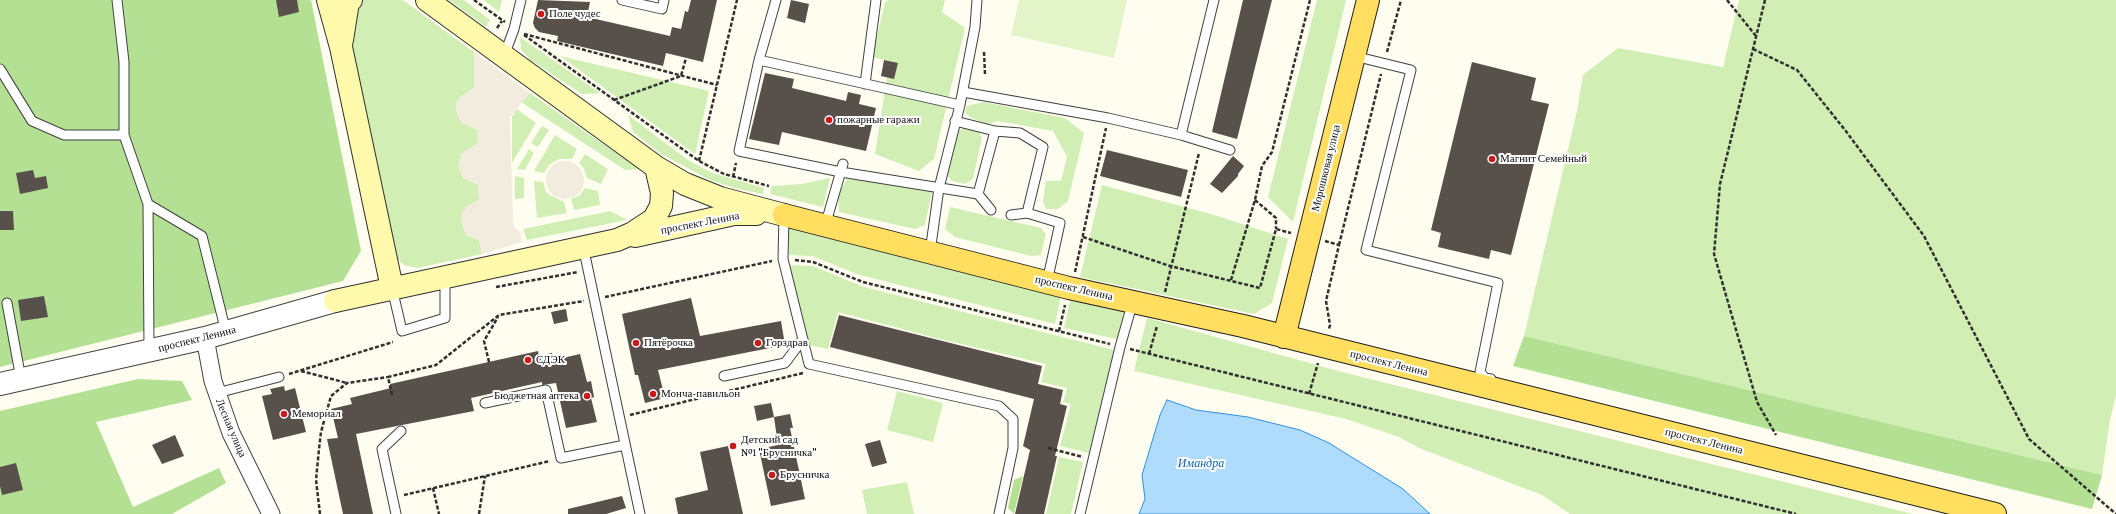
<!DOCTYPE html>
<html>
<head>
<meta charset="utf-8">
<style>
	body { margin:0 }
	canvas { display:block; background:#fffdf0 }
</style>
</head>
<body>
<canvas width="2116" height="514"></canvas>
<script>
const context = document.querySelector('canvas').getContext('2d');
context.lineJoin = 'round';
function fill(path, color) {
  context.fillStyle = color;
  context.fill(path, 'evenodd');
}
function toPath(rows) {
  const path = new Path2D();
  for (const r of rows) {
    if (r.length === 3) {
      path.moveTo(r[0] + r[2], r[1]);
      path.arc(r[0], r[1], r[2], 0, 2 * Math.PI);
      continue;
    }
    path.moveTo(r[0], r[1]);
    for (let i = 2; i < r.length; i += 2) path.lineTo(r[i], r[i + 1]);
  }
  return path;
}
function stroke(path, color, width, dash) {
  context.strokeStyle = color;
  context.lineWidth = width;
  context.lineCap = dash ? 'butt' : 'round';
  context.setLineDash(dash || []);
  context.stroke(path);
}
function write(font, color, halo, rows, align = 'center') {
  context.font = font + ' "Crimson Pro",serif';
  context.lineWidth = 4;
  context.setLineDash([]);
  context.textBaseline = 'middle';
  context.strokeStyle = halo;
  context.fillStyle = color;
  for (const [text, x, y, turn = 0] of rows) {
    context.save();
    context.translate(x, y);
    context.rotate((+turn || 0) * Math.PI / 180);
    context.textAlign = isNaN(turn) ? turn : align;
    if (halo) context.strokeText(text, 0, 0);
    context.fillText(text, 0, 0);
    context.restore();
  }
}
const green = toPath([
	[362,0,403,0,474,52,474,88,460,97,461,122,477,129,478,143,461,154,463,178,478,184,479,200,466,207,466,235,479,240,482,254,417,268,404,265,394,256,351,48,355,5],
	[449,0,464,0,490,20,486,27],
	[484,0,502,0,499,12],
	[889,0,945,0,942,12,965,28,934,159,919,171,875,154,887,77,894,78,898,63,872,57,885,2],
	[1317,0,1346,0,1293,222,1268,197],
	[1739,0,2116,0,2116,395,2110,420,2102,475,1524,336,1577,111,1583,75,1618,48,1723,67],
	[520,37,600,93,582,94,529,59,521,49],
	[560,56,709,91,695,154],
	[530,93,639,169,625,170,521,102],
	[983,102,1065,118,1084,133,1068,201,1058,209,1046,209,1043,201,1046,181,1061,181,1067,157,1053,131,998,121,988,124,971,118,965,112,967,106],
	[517,109,536,123,512,163,512,117],
	[628,115,688,160,712,173,764,188,763,194,738,189,710,180,661,154,633,132],
	[542,126,549,130,538,147,531,143],
	[964,128,978,131,982,138,973,179,965,184,952,181,947,175,957,132],
	[555,135,577,149,572,159,559,159,549,165,544,173,534,171],
	[529,149,534,153,525,170,517,169],
	[585,154,608,169,601,184,587,178,583,167,579,163],
	[515,176,524,178,524,198,515,199],
	[848,177,932,192,925,225,915,229,839,212,838,195],
	[830,178,823,207,770,194,772,186,802,184],
	[534,181,543,182,546,192,550,195,564,202,567,213,537,218],
	[1102,185,1211,214,1288,239,1272,303,1254,314,1080,277],
	[585,188,598,191,600,205,574,210,571,199,580,195],
	[950,207,1041,228,1046,234,1041,255,1031,256,955,237,945,229],
	[610,211,627,220,527,240,523,229],
	[789,224,1061,296,1055,324,860,275,812,256,789,255],
	[789,265,813,266,864,287,1114,350,1089,453,1060,446,1071,404,1063,402,1067,388,1041,382,1046,364,936,338,838,312,828,349,808,345],
	[1071,296,1125,309,1117,339,1064,328],
	[1147,318,1342,372,1913,514,1570,514,1542,495,1419,448,1399,437,1346,419,1134,371],
	[897,391,943,403,933,442,887,430],
	[1059,457,1083,462,1071,514,1046,514],
	[907,482,914,514,867,514,862,490]
]);
const forest = toPath([
	[0,0,311,0,361,251,343,281,0,367],
	[1524,336,2102,475,2092,509,1513,366],
	[138,379,182,381,192,400,96,422,133,507,219,468,226,483,172,514,0,514,0,411],
	[1023,476,1014,514,1008,508,1014,480]
]);
const pitch = toPath([
	[1019,0,1127,0,1114,58,1011,35]
]);
const plaza = toPath([
	[474,52,530,93,510,117,513,227,520,232,522,242,482,254,479,240,466,235,461,222,462,213,466,207,479,200,478,185,463,178,458,167,461,154,478,143,477,129,461,122,456,112,456,103,460,97,474,88],
	[565,180,19]
]);
const water = toPath([
	[1167,400,1196,410,1248,417,1300,430,1329,443,1403,489,1430,514,1139,514,1145,499,1142,475,1160,415,1167,400]
]);
const building = toPath([
	[276,0,297,0,299,12,279,17],
	[538,0,590,2,587,17,670,36,672,27,681,29,685,11,688,12,691,0,717,0,703,62,666,53,663,66,557,41,558,36,539,32,535,28,533,23],
	[791,0,809,4,805,23,787,18],
	[1243,0,1272,0,1237,139,1212,132],
	[884,60,898,63,894,79,881,76],
	[1472,62,1536,78,1531,100,1549,104,1511,255,1491,250,1489,259,1438,247,1441,233,1431,230],
	[765,73,794,79,792,88,846,101,848,92,861,95,859,104,876,108,866,151,782,132,779,145,749,139],
	[1107,150,1188,170,1181,197,1100,176],
	[1233,156,1244,166,1238,174,1238,176,1222,193,1210,184],
	[33,170,35,178,46,176,48,188,20,194,16,173],
	[0,211,13,211,14,230,0,230],
	[44,296,48,317,21,321,18,300],
	[691,298,700,336,781,321,785,345,658,370,665,398,645,403,638,375,635,375,622,314],
	[566,309,568,321,554,324,551,312],
	[839,315,1042,366,1038,384,1063,390,1060,404,1067,406,1055,456,1057,456,1044,514,1015,514,1030,450,1023,446,1034,399,830,347],
	[538,351,539,356,552,353,554,360,580,354,587,382,591,381,594,397,591,398,597,422,566,428,556,383,542,385,542,382,471,398,474,411,356,434,373,514,343,514,327,439,338,438,331,409,352,404,350,398,391,388,390,384],
	[284,386,285,391,295,388,306,432,273,440,262,396,272,394,270,389],
	[771,403,774,417,757,421,754,406],
	[790,414,793,428,790,428,805,499,771,506,759,449,778,445,774,417],
	[175,435,184,456,162,464,152,445],
	[880,440,887,463,872,467,865,444],
	[728,446,743,514,678,514,675,498,708,490,700,452],
	[16,463,23,490,2,495,0,486,0,467],
	[622,496,626,508,606,514,568,514,568,509]
]);
const path = toPath([
	[474,0,505,22],
	[1727,0,1756,36],
	[1765,0,1720,184,1714,254,1757,402,1776,435],
	[497,28,502,21],
	[524,34,717,85],
	[524,35,699,161,724,174,769,186],
	[1753,49,1797,70,1845,130,1924,236,2029,439,2116,514],
	[984,52,985,74],
	[1387,52,1401,0],
	[614,100,681,76,686,58],
	[699,161,737,0],
	[733,177,736,163],
	[1255,200,1276,218,1276,229],
	[1083,237,1170,266,1260,288,1276,229,1291,233],
	[1325,241,1339,245,1326,301,1330,325,1329,329],
	[1339,245,1381,74],
	[795,260,813,262,863,282,1110,344],
	[1075,272,1106,128],
	[1231,280,1255,200,1262,166,1272,152,1310,0],
	[496,287,578,272],
	[1165,292,1199,153],
	[605,297,772,261],
	[1059,331,1065,305],
	[1130,349,1796,514],
	[1149,354,1157,326],
	[489,362,484,341,498,317],
	[301,371,347,383],
	[289,374,393,342],
	[1309,394,1318,363],
	[392,395,388,377,436,365,499,315,584,301],
	[630,415,803,373],
	[1048,448,1083,457],
	[433,488,439,514],
	[404,495,550,461],
	[320,514,316,480,319,449,321,432,331,396,347,383,388,377],
	[479,514,485,476]
]);
const service = toPath([
	[117,0,124,62,124,135,148,204,149,350],
	[622,0,662,9,664,0],
	[776,0,759,60,960,105],
	[1214,0,1181,135,1230,150],
	[504,56,514,29,521,0],
	[1354,56,1411,70,1366,250,1498,283,1480,372,1485,378,1491,379],
	[759,60,739,151,841,172,978,194,991,210],
	[0,69,32,121,64,135,124,135],
	[865,84,876,0],
	[963,92,1108,118,1181,135],
	[955,121,995,131],
	[978,194,995,131,1020,133,1043,147,1027,213],
	[148,204,202,236,226,332],
	[784,215,783,259,809,364,999,406,1013,419,1013,448,999,514],
	[1011,215,1027,213,1060,223,1047,282],
	[825,226,843,164],
	[583,246,640,514],
	[930,252,939,188,960,105,975,27,977,0],
	[392,288,402,331,445,318,445,277],
	[7,303,21,379],
	[724,376,785,363,803,339],
	[217,393,279,377],
	[485,403,546,390,561,458,625,445],
	[396,514,382,449,401,431],
	[1080,514,1120,347,1133,301]
]);
const minor = toPath([
	[205,338,213,381,231,433,271,514]
]);
const tertiary = toPath([
	[0,384,205,338,335,301]
]);
const secondary = toPath([
	[328,0,341,47,392,288],
	[427,0,656,167,685,184,720,198,784,215],
	[342,40,348,2,351,0],
	[635,236,734,214,756,214],
	[335,301,617,240,633,233,654,219,661,206,662,193,656,167]
]);
const primary = toPath([
	[784,215,1069,288,1243,326,1995,514],
	[1284,337,1368,0]
]);
const markers = [
	[541,14,4,"#cc191b"],
	[829,120,4,"#cc191b"],
	[1492,159,4,"#cc191b"],
	[636,343,4,"#cc191b"],
	[758,343,4,"#cc191b"],
	[528,360,4,"#cc191b"],
	[653,394,4,"#cc191b"],
	[587,396,4,"#cc191b"],
	[284,414,4,"#cc191b"],
	[733,446,4,"#cc191b"],
	[772,475,4,"#cc191b"]
];
const poiNames = [
	["Поле чудес",549,14],
	["пожарные гаражи",837,120],
	["Магнит Семейный",1500,159],
	["Пятёрочка",644,343],
	["Горздрав",766,343],
	["СДЭК",536,360],
	["Монча-павильон",661,394],
	["Бюджетная аптека",579,396,"right"],
	["Мемориал",292,414],
	["Детский сад",741,440],
	["№1 \"Брусничка\"",741,453],
	["Брусничка",780,475]
];
const streetNames = [
	["Морошковая улица",1326,168,-76],
	["проспект Ленина",700,223,-11],
	["проспект Ленина",1074,288,13],
	["проспект Ленина",197,339,-14],
	["проспект Ленина",1389,363,14],
	["Лесная улица",231,428,67],
	["проспект Ленина",1704,441,14]
];
const waterNames = [
	["Имандра",1201,463]
];
fill(green, '#d1eeb5');
fill(forest, '#b3e093');
fill(pitch, '#e3f4c8');
fill(plaza, '#f1ecdd');
fill(water, '#afdcfc');
stroke(water, '#2f90da', 1);
fill(building, '#58504a');
stroke(service, '#414141', 11);
stroke(minor, '#414141', 19);
stroke(tertiary, '#414141', 24);
stroke(secondary, '#303030', 24);
stroke(primary, '#1f1f1f', 24);
stroke(path, '#303030', 2.5, [4, 2]);
stroke(service, '#fff', 9);
stroke(minor, '#fff', 17);
stroke(tertiary, '#fff', 22);
stroke(secondary, '#fff9ab', 22);
stroke(primary, '#ffde60', 22);
for (const [x, y, r, color] of markers) {
  const dot = new Path2D();
  dot.arc(x, y, r, 0, 2 * Math.PI);
  context.fillStyle = color;
  context.fill(dot);
  stroke(dot, '#fff', 1.5);
}
write('11px', '#0e0e0e', '#fff', poiNames, 'left');
write('11px', '#0e0e0e', '#fff', streetNames);
write('italic 12px', '#0b61ad', '#fff', waterNames);
</script>
</body>
</html>
